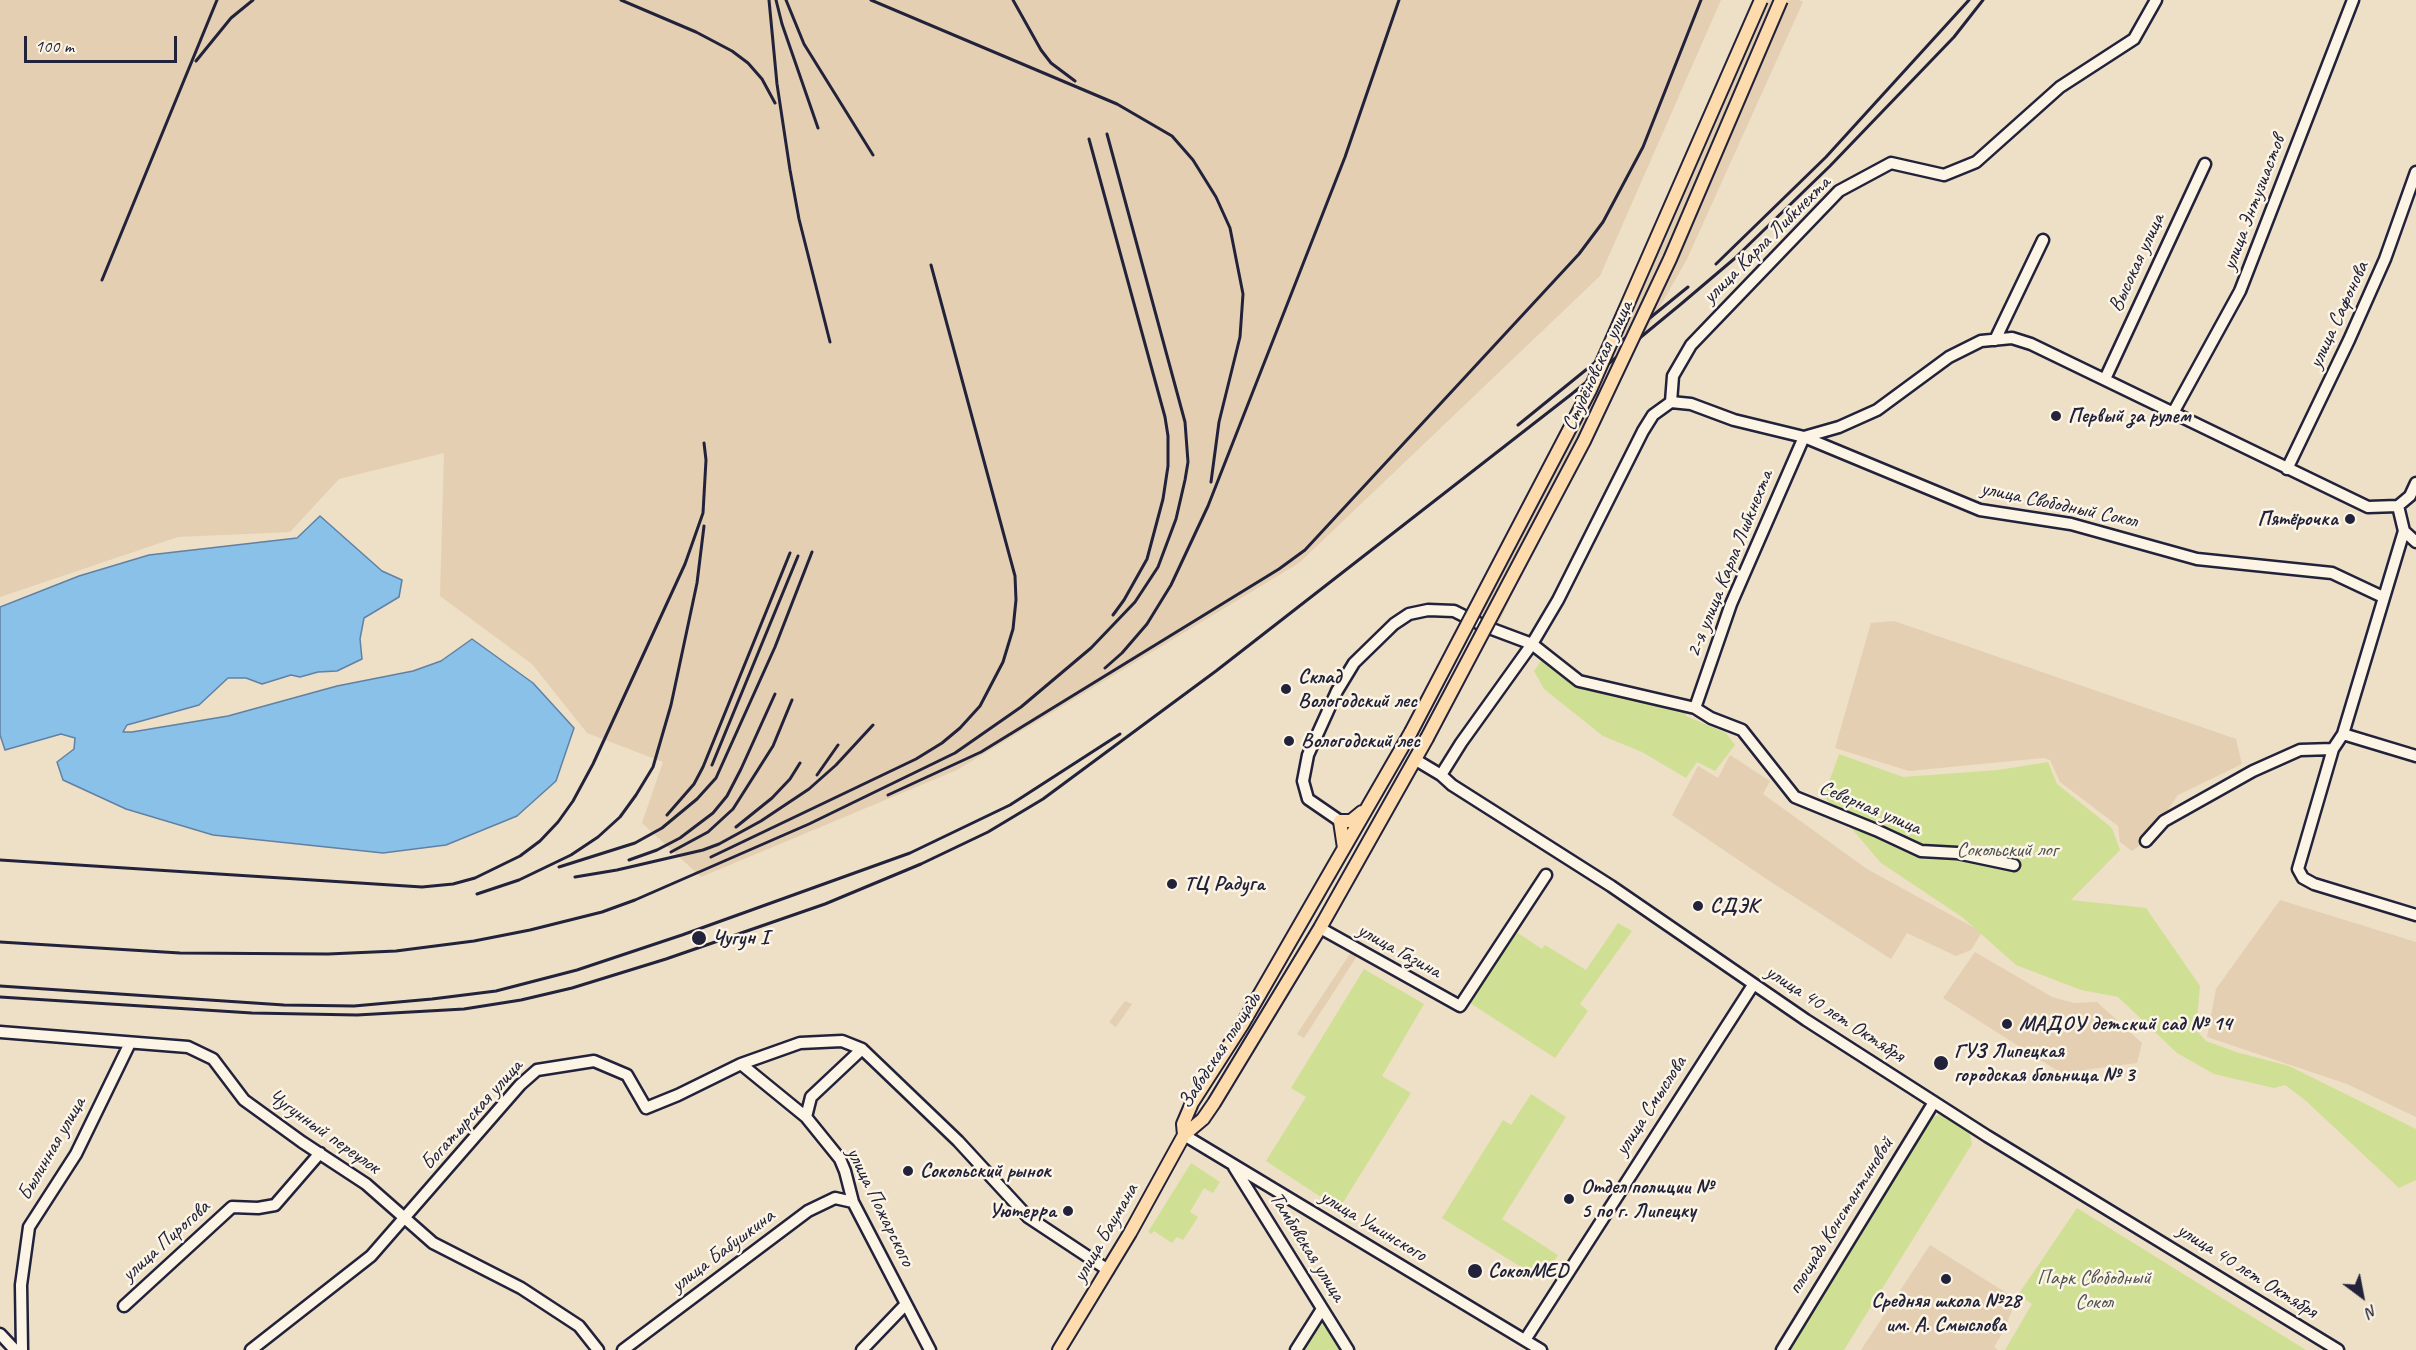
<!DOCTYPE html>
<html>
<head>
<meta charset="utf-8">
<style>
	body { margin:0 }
	#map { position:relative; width:2416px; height:1350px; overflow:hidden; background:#eedfc7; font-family:Caveat,sans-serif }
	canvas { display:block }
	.north { position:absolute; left:2332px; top:1266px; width:60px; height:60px; -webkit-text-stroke:4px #fcf5e5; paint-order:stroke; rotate:148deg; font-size:16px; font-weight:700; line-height:24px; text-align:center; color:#22223b }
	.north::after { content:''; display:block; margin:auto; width:21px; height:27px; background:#22223b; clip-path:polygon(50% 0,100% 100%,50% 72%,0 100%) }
	.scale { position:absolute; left:24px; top:36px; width:153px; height:27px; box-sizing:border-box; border:3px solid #22223b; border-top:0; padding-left:8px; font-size:18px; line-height:21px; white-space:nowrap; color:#22223b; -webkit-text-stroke:4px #fcf5e5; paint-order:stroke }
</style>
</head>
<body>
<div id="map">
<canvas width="2416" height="1350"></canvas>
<div class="north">N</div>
<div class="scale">100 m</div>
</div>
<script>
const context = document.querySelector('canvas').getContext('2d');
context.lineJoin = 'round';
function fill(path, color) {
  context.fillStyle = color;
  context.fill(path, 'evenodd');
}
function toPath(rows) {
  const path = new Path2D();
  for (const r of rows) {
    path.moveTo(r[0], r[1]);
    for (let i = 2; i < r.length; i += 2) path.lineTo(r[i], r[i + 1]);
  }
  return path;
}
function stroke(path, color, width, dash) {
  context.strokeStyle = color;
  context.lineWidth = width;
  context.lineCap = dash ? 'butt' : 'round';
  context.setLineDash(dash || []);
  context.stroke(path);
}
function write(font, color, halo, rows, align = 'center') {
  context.font = font + ' Caveat,sans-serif';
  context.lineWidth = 5;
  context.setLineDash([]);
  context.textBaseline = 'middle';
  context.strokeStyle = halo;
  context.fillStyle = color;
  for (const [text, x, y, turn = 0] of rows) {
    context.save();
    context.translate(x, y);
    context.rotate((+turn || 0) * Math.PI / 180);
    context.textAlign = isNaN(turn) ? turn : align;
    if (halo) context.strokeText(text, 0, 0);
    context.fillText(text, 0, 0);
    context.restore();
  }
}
const built = toPath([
	[0,0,1721,0,1600,276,1299,563,957,770,701,877,642,823,663,762,587,733,532,664,440,596,444,453,339,479,290,532,178,537,0,597],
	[1761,0,1799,0,1803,2,1687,259,1584,441,1495,631,1474,612,1590,390],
	[1894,621,2236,739,2242,764,2178,795,2146,841,2132,851,2120,842,2118,826,2060,782,2050,760,2043,758,1909,771,1835,748,1871,623],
	[1730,755,1770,781,1763,794,1867,869,1982,932,1971,950,1956,956,1907,933,1891,959,1765,878,1672,815,1698,766,1718,778],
	[2280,900,2416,942,2416,1117,2347,1084,2207,1037,2216,989],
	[1351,952,1357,956,1304,1038,1297,1034],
	[1975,952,2052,997,2074,1003,2097,1002,2142,1043,2137,1063,2061,1073,1943,998],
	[1125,1001,1132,1004,1116,1027,1109,1022],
	[1930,1245,2016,1299,2005,1329,1994,1347,1998,1350,1861,1350]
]);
const green = toPath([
	[1541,661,1548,663,1578,684,1686,709,1686,716,1726,733,1735,745,1715,771,1697,762,1686,778,1642,752,1603,736,1544,689,1534,671],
	[1839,754,1903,777,1998,770,2048,762,2057,784,2112,828,2120,850,2071,900,2146,908,2200,986,2196,1030,2206,1041,2236,1052,2289,1066,2416,1129,2416,1180,2399,1188,2305,1100,2285,1085,2274,1088,2214,1074,2177,1053,2118,997,2081,990,2016,965,1962,917,1881,863,1824,796],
	[1618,923,1632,931,1580,1004,1588,1011,1555,1058,1470,1003,1515,931,1542,949,1545,945,1586,970],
	[1364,969,1424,1004,1382,1076,1411,1093,1339,1209,1266,1161,1306,1097,1291,1088],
	[1531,1094,1566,1117,1502,1219,1558,1255,1542,1280,1442,1218,1503,1120,1511,1125],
	[1940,1114,1970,1134,1972,1144,1844,1350,1788,1350,1930,1119],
	[1191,1163,1220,1182,1213,1193,1204,1188,1190,1212,1198,1217,1183,1240,1177,1237,1172,1243,1154,1231,1151,1234,1148,1232],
	[2077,1208,2306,1350,2005,1350,2032,1304,2018,1295],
	[1323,1319,1341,1350,1303,1350]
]);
const water = toPath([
	[320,516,382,571,402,580,399,597,364,618,360,639,362,659,337,671,318,672,300,677,291,675,262,684,246,678,228,678,199,705,127,725,123,732,132,732,228,716,337,686,413,671,441,661,472,639,533,683,574,728,556,781,517,816,446,845,383,853,213,835,126,809,63,780,57,762,74,749,75,738,61,734,5,750,0,735,0,607,79,576,149,555,297,538,320,516]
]);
const minor = toPath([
	[1995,340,2043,240],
	[2105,379,2205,164],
	[1671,402,1673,376,1691,345,1839,191,1891,163,1944,175,1976,162,2060,87,2134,39,2156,0],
	[2173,413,2240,291,2353,0],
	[2287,469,2349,340,2385,259,2416,172],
	[2398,506,2404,531,2416,542],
	[2404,531,2343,734,2333,749,2298,869,2303,878,2314,884,2416,915],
	[1695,708,1731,604,1804,437,1980,510,2071,524,2197,559,2332,573,2383,597],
	[2343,734,2416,756],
	[1416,760,1441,775,1452,785,1611,886,1806,1020,1987,1136,2338,1350],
	[1441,775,1461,743,1532,644,1558,600,1643,431,1653,415,1671,402,1691,404,1734,420,1804,437,1839,427,1877,410,1949,357,1981,341,2012,338,2031,344,2368,507,2398,506,2410,496,2416,483],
	[1340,821,1308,799,1303,781,1308,755,1337,691,1354,663,1394,624,1409,614,1428,610,1454,611,1484,626,1532,644,1579,681,1695,708,1711,718,1742,730,1795,797,1876,830,1921,851,1957,853,2014,865],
	[2146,841,2164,821,2253,771,2300,750,2333,749],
	[1320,928,1460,1006,1546,875],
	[0,1032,188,1047,213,1059,244,1100,302,1142,366,1184,433,1243,521,1288,579,1326,598,1350],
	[741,1064,800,1043,842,1041,862,1049],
	[806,1117,811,1097,862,1049,958,1141,1028,1217,1108,1270],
	[1184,1135,1541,1350],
	[1234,1167,1348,1350],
	[124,1306,232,1207,258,1208,275,1205,320,1153],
	[0,1334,15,1350],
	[1525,1340,1753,985],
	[22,1350,21,1285,29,1227,76,1154,130,1043],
	[251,1350,371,1256,520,1085,537,1070,594,1061,627,1075,646,1108,678,1095,741,1064,806,1117,840,1159,845,1171,853,1202,930,1350],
	[623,1350,808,1211,835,1198,853,1202],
	[862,1350,906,1304],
	[1296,1350,1322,1309],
	[1782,1350,1934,1102]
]);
const major = toPath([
	[1344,848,1340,821,1351,821,1362,812],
	[1184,1135,1183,1124,1192,1103,1242,1025,1411,732],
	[1059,1350,1130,1233,1184,1135,1203,1119,1214,1103,1320,928,1427,738]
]);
const rail = toPath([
	[621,0,696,32,732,51,748,63,762,79,775,103],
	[769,0,777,84,790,170,799,219,830,342],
	[776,0,782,24,818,128],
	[786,0,804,44,873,155],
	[871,0,1117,104,1172,136,1193,160,1216,197,1230,228,1243,294,1240,337,1219,422,1211,482],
	[1013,0,1041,50,1051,63,1075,81],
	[196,61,231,18,253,0],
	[1089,139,1165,417,1168,436,1168,466,1163,499,1147,559,1124,600,1113,615],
	[1716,264,1826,157,1969,0],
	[102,280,217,0],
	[1518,425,1688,287],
	[1105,668,1122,653,1147,624,1171,585,1208,506,1345,157,1399,0],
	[712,765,798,556],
	[817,775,838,745],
	[888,795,981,752,1279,569,1305,550,1579,254,1603,222,1643,147,1701,0],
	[667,815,694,784,703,767,790,553],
	[736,827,772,798,790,779,800,763],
	[671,852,708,832,733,809,773,746,792,700],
	[711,857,916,759,942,743,960,728,980,706,1003,662,1013,629,1016,600,1015,576,931,265],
	[0,860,422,887,453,884,475,878,520,856,540,841,558,822,573,801,593,764,685,564,703,513,706,460,704,443],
	[629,860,657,850,680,838,713,813,727,796,741,769,775,694],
	[559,867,635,843,662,828,697,799,716,778,775,647,812,552],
	[575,877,617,870,703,850,719,844,761,821,809,789,836,765,873,725],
	[477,894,519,880,571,855,598,837,620,817,636,795,653,767,671,705,697,583,704,526],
	[0,942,180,953,328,954,396,951,474,941,530,930,602,912,635,900,809,824,955,753,1021,707,1091,648,1135,602,1158,567,1176,519,1185,480,1188,462,1185,422,1107,134],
	[0,986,284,1005,354,1006,432,999,496,991,577,970,682,935,910,853,1010,805,1120,734],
	[0,997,252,1013,357,1015,464,1009,521,1000,572,988,666,959,825,904,921,864,988,832,1043,799,1216,671,1573,393,1681,304,1734,259,1830,166,1954,37,1983,0]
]);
const majorBridge = toPath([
	[1411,732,1590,390,1761,0],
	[1427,738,1584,441,1670,259,1781,0]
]);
const markers = [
	[2056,416,6,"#22223b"],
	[2350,519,6,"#22223b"],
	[1286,689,6,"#22223b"],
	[1289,741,6,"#22223b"],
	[1172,884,6,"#22223b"],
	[1698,906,6,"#22223b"],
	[699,938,8,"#22223b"],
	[2007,1024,6,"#22223b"],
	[1941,1063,8,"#22223b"],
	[908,1171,6,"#22223b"],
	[1569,1199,6,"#22223b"],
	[1068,1211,6,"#22223b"],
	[1475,1271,8,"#22223b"],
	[1946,1279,6,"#22223b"]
];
const streetNames = [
	["улица Энтузиастов",2254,203,-69],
	["улица Карла Либкнехта",1767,240,-45],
	["Высокая улица",2137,263,-65],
	["улица Сафонова",2339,315,-65],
	["Студёновская улица",1598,366,-65],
	["улица Свободный Сокол",2059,505,12],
	["2-я улица Карла Либкнехта",1730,564,-68],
	["Северная улица",1870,808,23],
	["улица Газина",1399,951,29],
	["улица 40 лет Октября",1835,1014,33],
	["Заводская площадь",1220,1051,-57],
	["улица Смыслова",1651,1106,-57],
	["Богатырская улица",472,1115,-48],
	["Чугунный переулок",324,1132,35],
	["Былинная улица",52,1149,-60],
	["улица Пожарского",880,1207,64],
	["площадь Константиновой",1841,1216,-58],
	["улица Ушинского",1373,1226,31],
	["улица Баумана",1106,1233,-60],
	["улица Пирогова",166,1241,-42],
	["Тамбовская улица",1307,1247,58],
	["улица Бабушкина",723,1251,-37],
	["улица 40 лет Октября",2247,1271,32]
];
const poiNames = [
	["Первый за рулем",2068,416],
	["Пятёрочка",2338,519,"right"],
	["Склад",1298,677],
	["Вологодский лес",1298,701],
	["Вологодский лес",1301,741],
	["ТЦ Радуга",1184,884],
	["СДЭК",1710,906],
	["Чугун I",712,938],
	["МАДОУ детский сад № 14",2019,1024],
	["ГУЗ Липецкая",1954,1051],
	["городская больница № 3",1954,1075],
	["Сокольский рынок",920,1171],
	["Отдел полиции №",1581,1187],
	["5 по г. Липецку",1581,1211],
	["Уютерра",1056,1211,"right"],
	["СоколMED",1488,1271],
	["Средняя школа №28",1946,1301,"center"],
	["им. А. Смыслова",1946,1325,"center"]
];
const parkNames = [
	["Сокольский лог",2007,850],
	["Парк Свободный",2094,1278],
	["Сокол",2094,1302]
];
fill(built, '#e4cfb2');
fill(green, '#cfe094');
fill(water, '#8ac1e8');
stroke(water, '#6081a3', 1.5);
stroke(minor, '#22223b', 15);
stroke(major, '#22223b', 16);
stroke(minor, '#fcf5e5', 10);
stroke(major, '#fedbac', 12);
stroke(rail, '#22223b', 3);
stroke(majorBridge, '#22223b', 16, []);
stroke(majorBridge, '#fedbac', 12);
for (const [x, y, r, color] of markers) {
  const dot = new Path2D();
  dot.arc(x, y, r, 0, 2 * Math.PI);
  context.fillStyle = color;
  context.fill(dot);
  stroke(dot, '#fcf5e5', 2);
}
write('21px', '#22223b', '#fcf5e5', streetNames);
write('bold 21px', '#22223b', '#fcf5e5', poiNames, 'left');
write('21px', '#4d5251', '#fcf5e5', parkNames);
</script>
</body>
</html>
